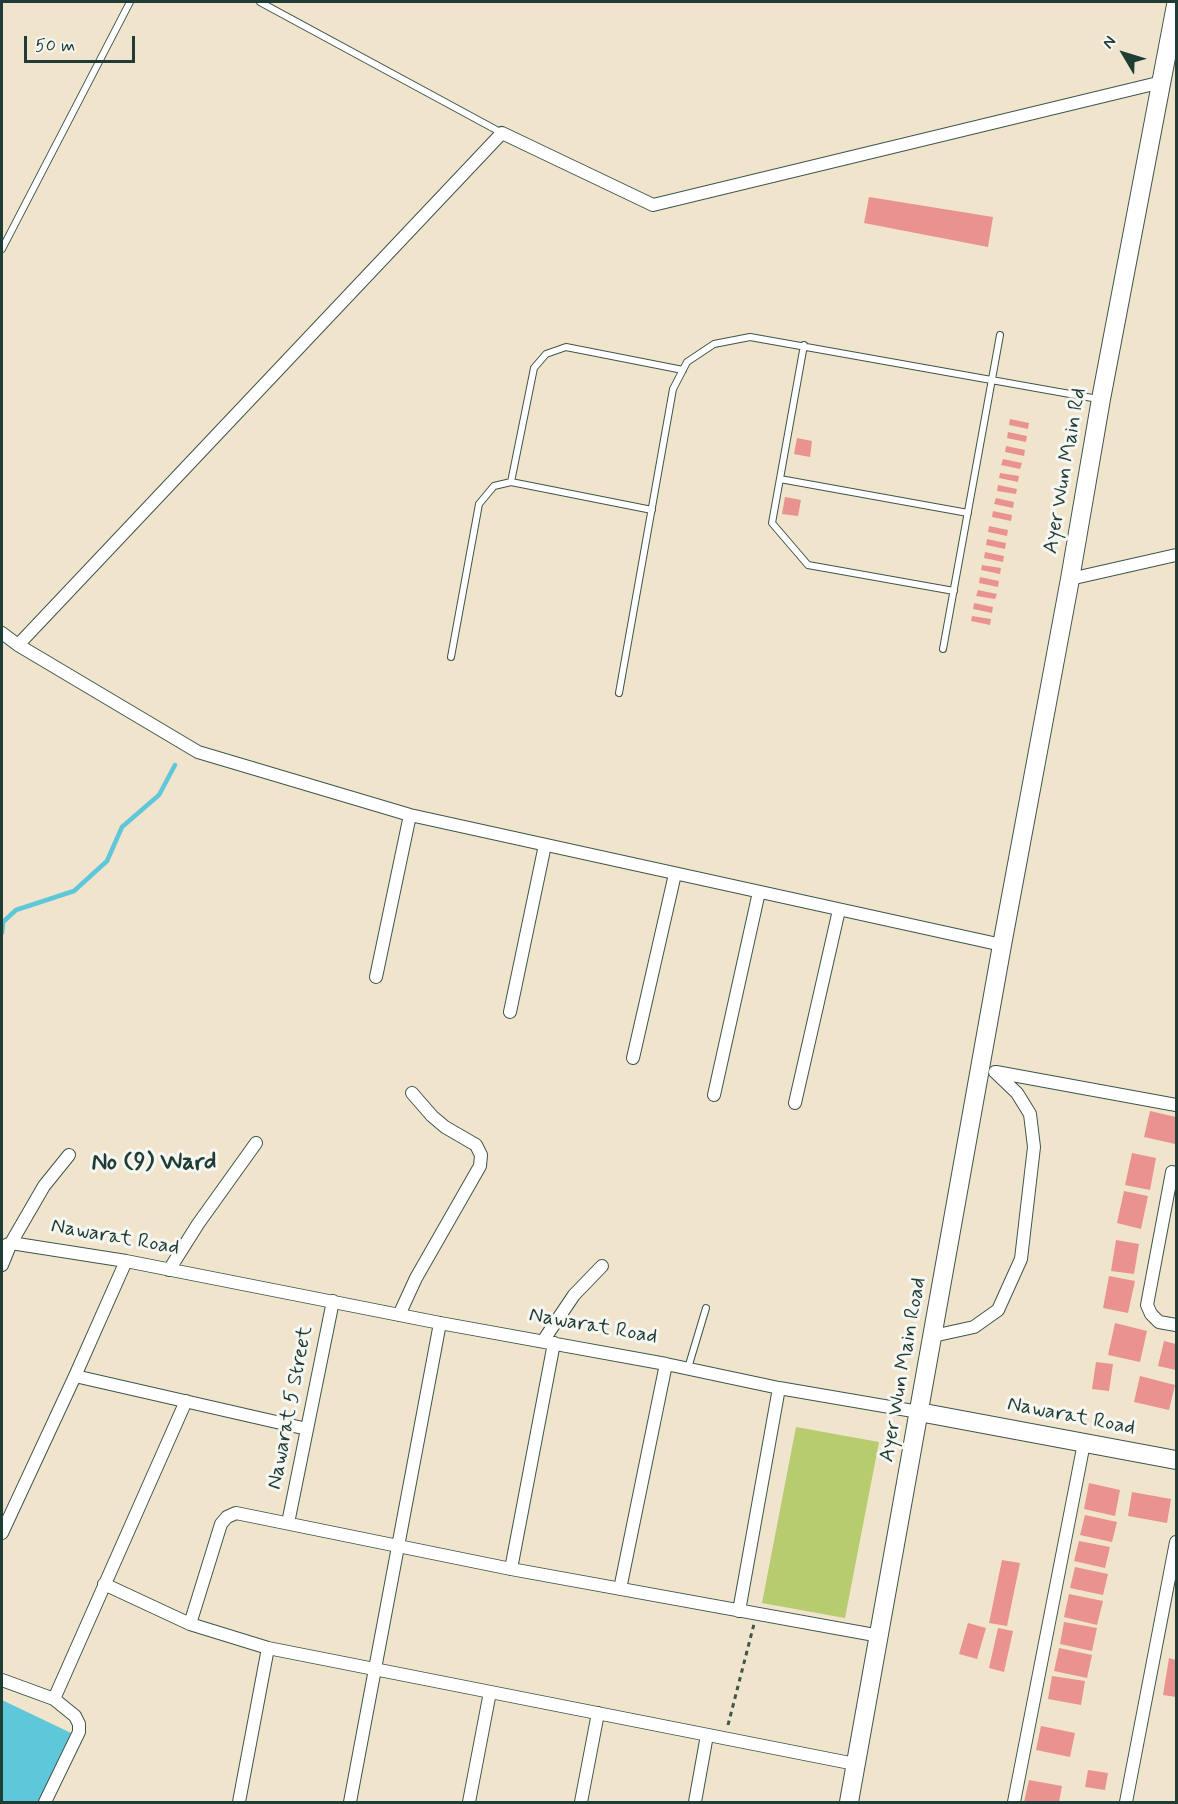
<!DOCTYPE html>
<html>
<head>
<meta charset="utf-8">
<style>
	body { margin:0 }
	#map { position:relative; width:1178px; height:1804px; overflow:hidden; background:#f0e5cc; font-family:Mynerve,sans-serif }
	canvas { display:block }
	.frame { position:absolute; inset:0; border:3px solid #1f3d34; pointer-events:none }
	.north { position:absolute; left:1094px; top:24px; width:60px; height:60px; -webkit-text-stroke:4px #f6f6f2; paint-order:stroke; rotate:308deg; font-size:16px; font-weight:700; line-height:24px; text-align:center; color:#1f3d34 }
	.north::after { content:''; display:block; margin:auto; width:21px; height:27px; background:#1f3d34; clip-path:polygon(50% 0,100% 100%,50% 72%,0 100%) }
	.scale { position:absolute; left:24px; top:36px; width:111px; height:27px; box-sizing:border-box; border:3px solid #1f3d34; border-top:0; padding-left:8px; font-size:18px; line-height:21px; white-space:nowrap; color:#1f3d34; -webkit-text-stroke:4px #f6f6f2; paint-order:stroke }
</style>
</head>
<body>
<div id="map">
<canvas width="1178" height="1804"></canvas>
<div class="frame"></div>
<div class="north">N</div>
<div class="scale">50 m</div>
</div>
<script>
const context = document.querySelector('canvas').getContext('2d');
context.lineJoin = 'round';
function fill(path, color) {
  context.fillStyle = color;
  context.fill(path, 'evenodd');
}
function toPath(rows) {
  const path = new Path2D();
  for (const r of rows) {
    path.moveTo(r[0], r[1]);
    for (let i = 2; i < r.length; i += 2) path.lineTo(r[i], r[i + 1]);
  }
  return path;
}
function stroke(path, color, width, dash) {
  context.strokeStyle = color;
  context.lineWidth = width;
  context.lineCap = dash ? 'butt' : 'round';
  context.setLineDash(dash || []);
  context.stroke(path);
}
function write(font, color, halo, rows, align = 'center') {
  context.font = font + ' Mynerve,sans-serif';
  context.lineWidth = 6;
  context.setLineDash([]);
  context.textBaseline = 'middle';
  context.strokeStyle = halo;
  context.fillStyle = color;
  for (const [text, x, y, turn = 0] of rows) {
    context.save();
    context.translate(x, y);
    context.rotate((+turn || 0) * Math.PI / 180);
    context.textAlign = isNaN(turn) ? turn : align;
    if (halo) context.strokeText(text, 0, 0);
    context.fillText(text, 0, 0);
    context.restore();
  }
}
const green = toPath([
	[796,1427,879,1442,845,1618,762,1603]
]);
const water = toPath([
	[2,1700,71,1733,38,1802,2,1802]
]);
const stream = toPath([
	[2,933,3,922,16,910,74,891,107,861,122,827,159,795,175,765]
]);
const building = toPath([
	[869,197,993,217,988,247,864,223],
	[1010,419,1029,423,1028,429,1009,425],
	[1008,432,1027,436,1026,442,1007,438],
	[797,438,812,441,810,457,794,454],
	[1006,446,1025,450,1024,456,1005,452],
	[1003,459,1022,463,1020,469,1001,465],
	[1000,473,1019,476,1018,482,999,478],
	[998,485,1017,489,1016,494,997,491],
	[785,497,801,500,798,516,782,514],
	[996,498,1014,502,1013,508,994,504],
	[993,511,1012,515,1011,521,992,517],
	[989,526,1008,530,1007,536,988,532],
	[987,539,1006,543,1005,549,986,545],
	[985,552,1004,556,1003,562,984,558],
	[982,565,1001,568,1000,574,981,570],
	[980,577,999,581,998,587,979,583],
	[978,590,997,594,995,599,976,596],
	[974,603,993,607,992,613,973,609],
	[972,616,991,619,990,625,971,621],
	[1150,1111,1176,1117,1175,1144,1144,1137],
	[1132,1153,1156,1158,1150,1190,1125,1185],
	[1124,1191,1148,1196,1141,1229,1117,1223],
	[1116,1240,1139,1244,1134,1274,1111,1271],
	[1109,1276,1135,1281,1128,1313,1103,1308],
	[1115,1323,1147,1331,1140,1362,1108,1355],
	[1164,1341,1176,1344,1176,1370,1158,1366],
	[1096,1362,1113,1364,1109,1391,1092,1389],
	[1140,1376,1175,1385,1169,1410,1134,1402],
	[1089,1483,1120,1490,1115,1516,1084,1509],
	[1132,1492,1171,1499,1167,1523,1128,1516],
	[1085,1515,1117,1522,1112,1542,1080,1535],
	[1079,1541,1110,1547,1105,1568,1074,1561],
	[1002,1560,1020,1563,1007,1626,989,1623],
	[1075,1567,1108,1574,1103,1595,1070,1588],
	[1069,1594,1103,1601,1097,1625,1064,1617],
	[1064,1622,1097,1628,1092,1651,1060,1644],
	[968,1623,986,1628,977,1659,959,1654],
	[998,1628,1013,1631,1004,1672,989,1668],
	[1059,1648,1092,1655,1087,1678,1054,1671],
	[1169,1658,1176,1660,1176,1697,1163,1695],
	[1052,1676,1085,1681,1081,1705,1048,1699],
	[1041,1726,1075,1733,1070,1757,1036,1750],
	[1088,1770,1108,1773,1105,1790,1085,1787],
	[1029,1780,1062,1786,1059,1802,1024,1802]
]);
const path = toPath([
	[728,1725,754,1624]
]);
const lane = toPath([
	[260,2,502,133],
	[2,249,130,2],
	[804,345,772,523,808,565,954,591],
	[780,479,968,513],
	[511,482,534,368,546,354,566,347,683,370],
	[943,649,1000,335],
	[451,657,479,504,494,486,511,482,652,510],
	[619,693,673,389,687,362,714,344,750,337,1098,399],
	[688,1368,706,1308]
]);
const street = toPath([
	[1070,579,1176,555],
	[2,633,18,645,198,752,410,815,1002,945],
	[18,645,502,133,653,205,1162,82],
	[376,977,410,815],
	[510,1012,545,845],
	[633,1058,675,874],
	[996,1072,1176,1105],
	[714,1095,759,892],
	[795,1103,839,910],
	[1176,1173,1172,1172,1147,1305,1151,1314,1159,1322,1176,1325],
	[2,1247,11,1243,126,1261,440,1323,666,1364,779,1388,919,1412],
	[2,1265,11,1243,44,1186,69,1155],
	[169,1270,198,1224,256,1143],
	[399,1315,416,1278,480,1166,481,1155,476,1145,445,1127,432,1116,412,1093],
	[933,1336,974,1327,998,1310,1021,1259,1034,1147,1030,1114,1017,1093,995,1072],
	[543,1341,574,1295,602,1266],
	[75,1376,307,1429],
	[288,1523,333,1301],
	[2,1533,75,1376,126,1261],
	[511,1569,554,1343],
	[104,1584,190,1624,268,1648,855,1764],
	[620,1589,666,1364],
	[739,1611,779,1388],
	[190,1624,221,1524,227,1517,236,1513,511,1569,880,1636],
	[2,1680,54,1699,75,1716,79,1724,79,1732,45,1802],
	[54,1699,186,1401],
	[239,1802,268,1648],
	[350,1802,440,1323],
	[469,1802,490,1692],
	[581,1802,598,1713],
	[695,1802,707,1735],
	[1014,1802,1084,1443],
	[1126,1802,1176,1542]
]);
const secondary = toPath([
	[919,1412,1176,1460],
	[849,1802,1002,945,1070,579,1101,399,1176,5]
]);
const streetNames = [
	["Ayer Wun Main Rd",1066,471,-80],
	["Nawarat Road",115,1238,10],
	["Nawarat Road",593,1327,10],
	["Ayer Wun Main Road",904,1370,-80],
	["Nawarat 5 Street",291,1408,-79],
	["Nawarat Road",1071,1417,11]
];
const quarterNames = [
	["No (9) Ward",154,1164]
];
fill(green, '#b7cb6f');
fill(water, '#5ec7da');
stroke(stream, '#5ec7da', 4.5);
fill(building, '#e99290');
stroke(lane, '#3e564b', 8);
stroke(street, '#3e564b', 14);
stroke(secondary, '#3e564b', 20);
stroke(path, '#3e564b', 3, [4.5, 4.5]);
stroke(lane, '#fff', 6);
stroke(street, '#fff', 12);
stroke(secondary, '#fff', 18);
write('21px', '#1f3d34', '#f6f6f2', streetNames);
write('bold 24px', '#1f3d34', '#f6f6f2', quarterNames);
</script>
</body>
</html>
